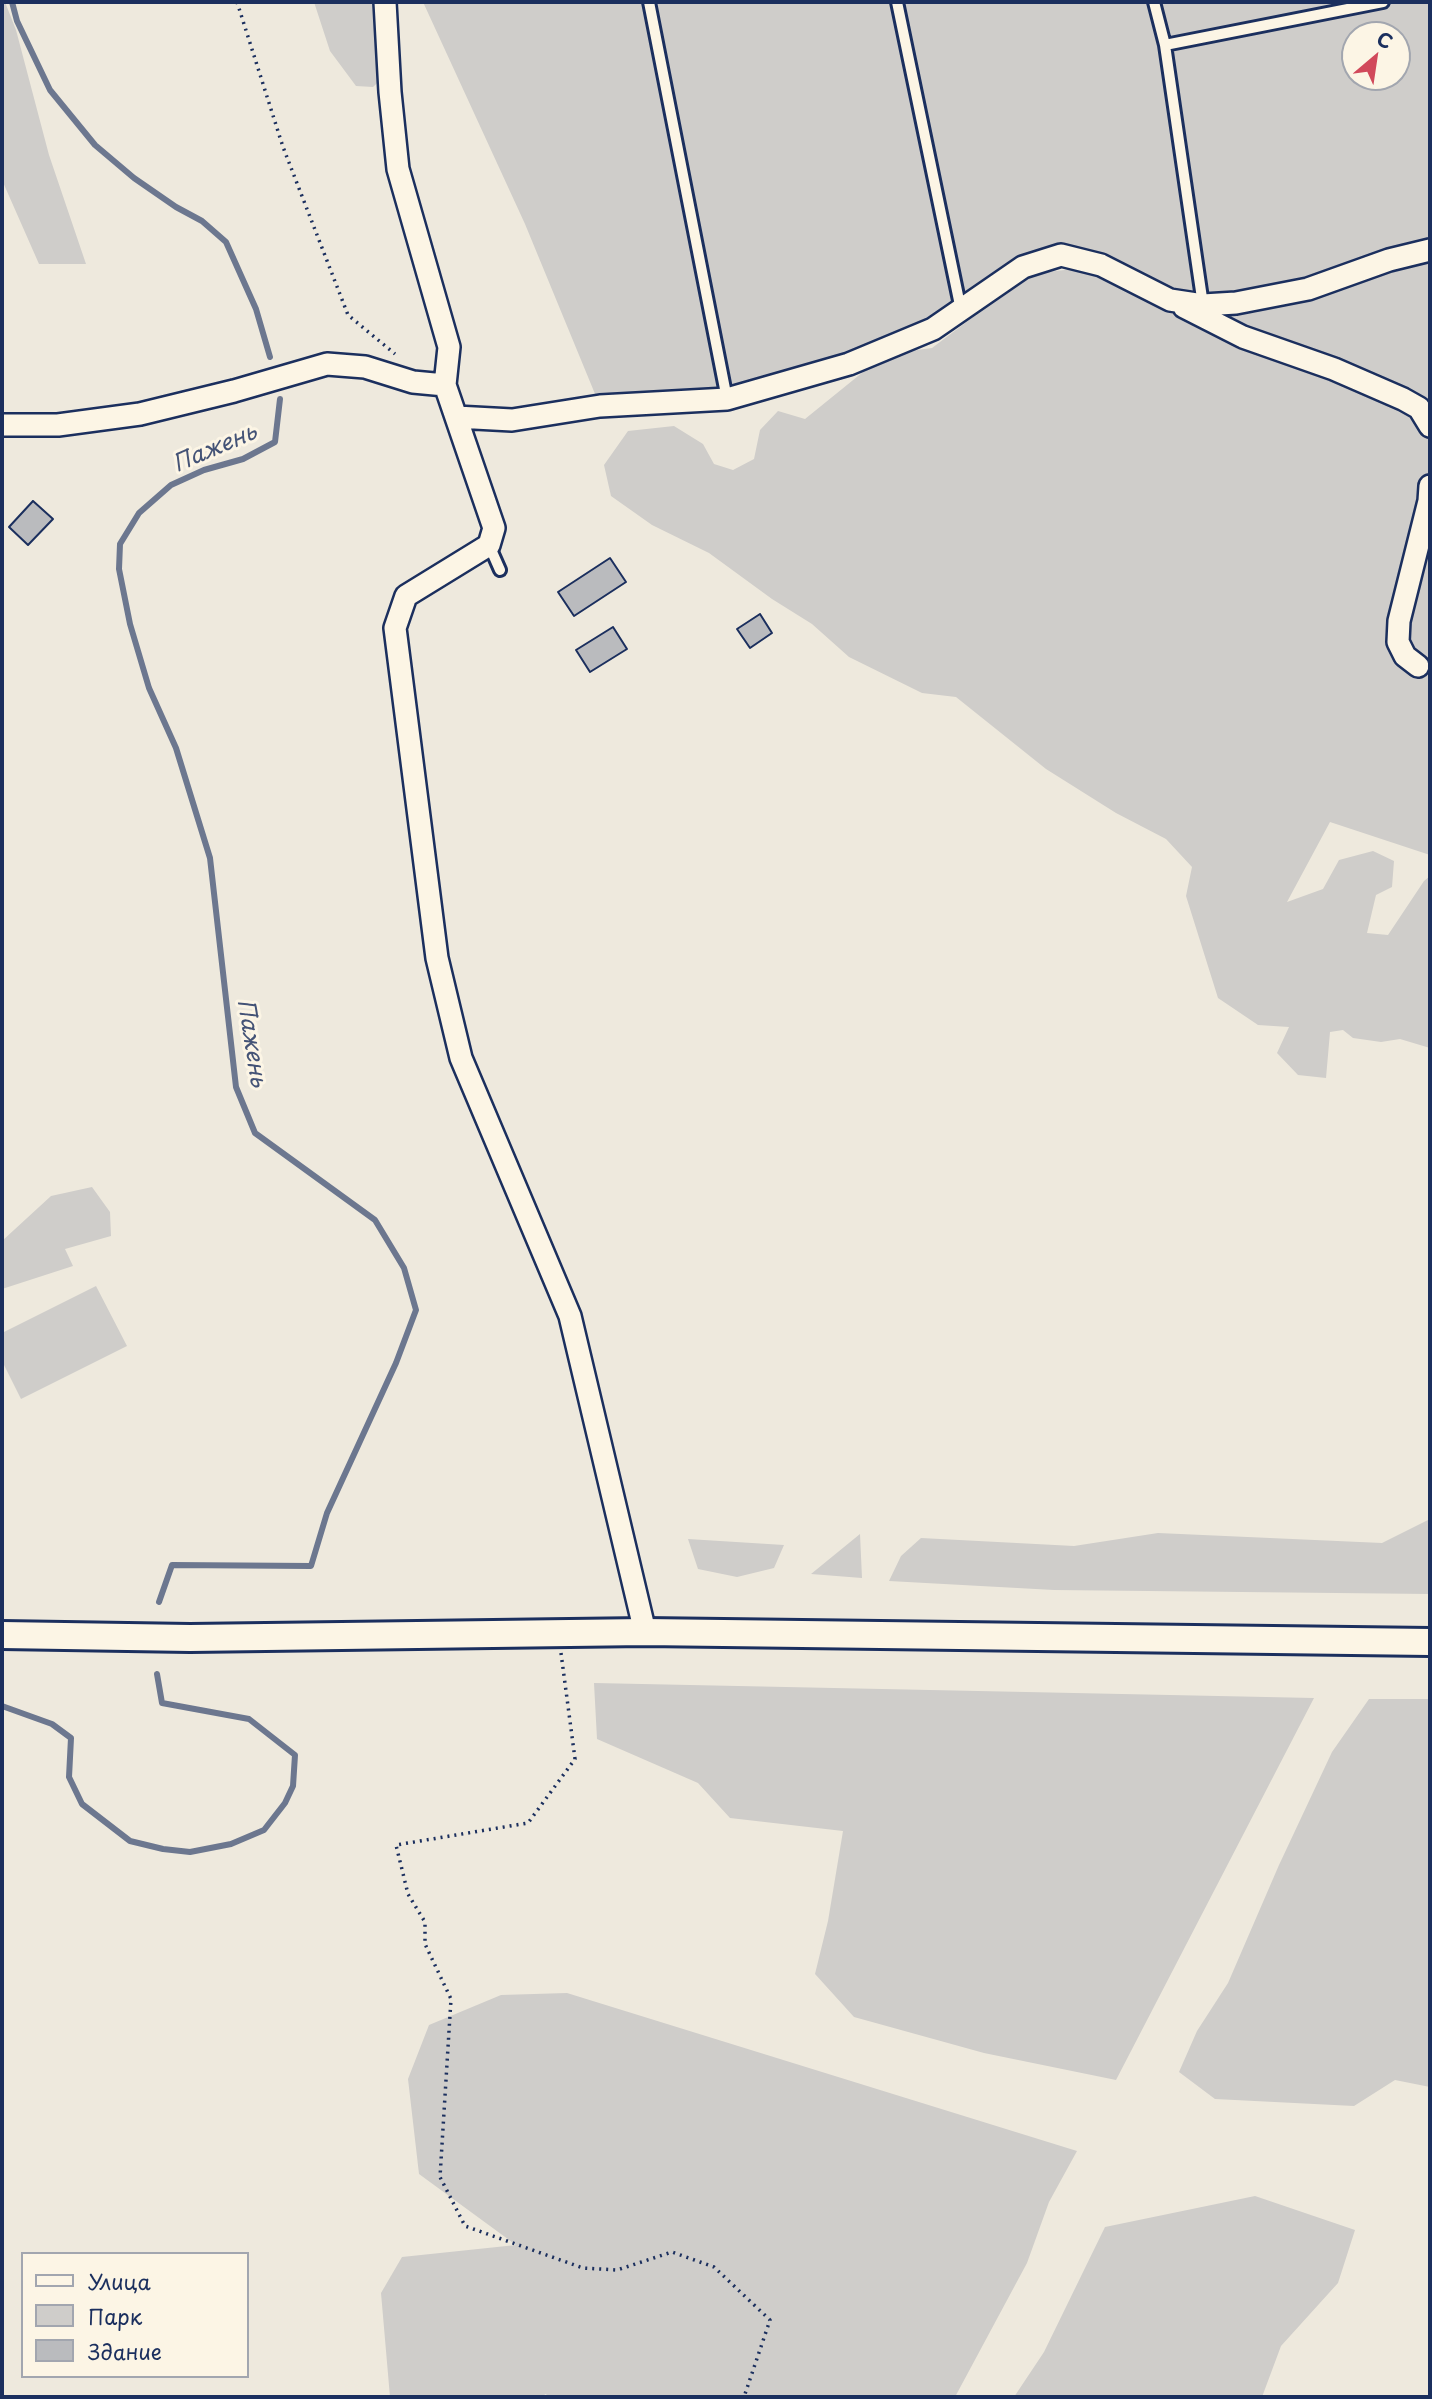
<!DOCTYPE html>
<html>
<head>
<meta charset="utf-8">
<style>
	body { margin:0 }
	#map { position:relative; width:1432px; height:2399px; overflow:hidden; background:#eee9dd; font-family:"Playpen Sans",sans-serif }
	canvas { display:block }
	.frame { position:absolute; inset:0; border:4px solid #1b2f5e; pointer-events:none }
	.legend { position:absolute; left:21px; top:2252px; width:228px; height:126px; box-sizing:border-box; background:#fcf5e5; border:2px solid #a2a6af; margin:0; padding:9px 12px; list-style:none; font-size:21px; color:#1b2f5e }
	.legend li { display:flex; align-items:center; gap:14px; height:35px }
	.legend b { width:35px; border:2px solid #a2a6af }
	.north { position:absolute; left:1341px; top:21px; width:70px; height:70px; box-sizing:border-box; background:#fcf5e5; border:2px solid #a2a6af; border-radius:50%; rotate:29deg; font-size:19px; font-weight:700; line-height:28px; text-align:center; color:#1b2f5e }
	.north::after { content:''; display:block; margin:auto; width:24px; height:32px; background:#d1495b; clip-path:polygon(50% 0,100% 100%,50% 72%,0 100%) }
</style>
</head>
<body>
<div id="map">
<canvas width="1432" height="2399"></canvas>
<div class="frame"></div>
<ul class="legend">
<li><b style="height:9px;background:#fcf5e5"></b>Улица</li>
<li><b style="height:19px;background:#cfcdca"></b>Парк</li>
<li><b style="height:19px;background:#babbbe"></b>Здание</li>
</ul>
<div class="north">С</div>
</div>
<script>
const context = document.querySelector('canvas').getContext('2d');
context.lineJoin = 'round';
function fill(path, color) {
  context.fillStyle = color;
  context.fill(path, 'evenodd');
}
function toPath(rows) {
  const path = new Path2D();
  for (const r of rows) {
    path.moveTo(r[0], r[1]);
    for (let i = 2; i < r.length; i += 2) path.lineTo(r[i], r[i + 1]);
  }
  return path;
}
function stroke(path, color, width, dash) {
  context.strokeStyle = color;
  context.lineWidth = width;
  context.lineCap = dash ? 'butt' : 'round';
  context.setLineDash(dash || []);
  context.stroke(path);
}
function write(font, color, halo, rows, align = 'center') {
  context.font = font + ' "Playpen Sans",sans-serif';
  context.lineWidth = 6;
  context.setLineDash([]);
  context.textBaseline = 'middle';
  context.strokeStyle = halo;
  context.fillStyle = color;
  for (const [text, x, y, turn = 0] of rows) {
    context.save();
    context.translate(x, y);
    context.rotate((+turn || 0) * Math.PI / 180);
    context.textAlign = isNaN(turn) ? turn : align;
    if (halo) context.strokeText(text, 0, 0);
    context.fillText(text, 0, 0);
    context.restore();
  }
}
const green = toPath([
	[2,2,5,2,16,30,49,155,86,264,39,264,2,180],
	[314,2,385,2,389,72,373,87,356,86,330,51],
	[423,2,1430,2,1430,855,1330,822,1287,902,1323,889,1339,860,1373,851,1394,861,1392,887,1376,895,1367,933,1388,935,1424,881,1430,876,1430,1048,1400,1039,1381,1042,1353,1038,1343,1030,1330,1032,1326,1078,1298,1075,1277,1053,1289,1027,1258,1025,1218,998,1186,896,1192,867,1166,839,1116,813,1046,769,956,697,922,693,849,657,812,624,772,599,709,553,652,525,611,496,604,465,628,431,674,426,703,444,714,464,733,470,754,459,760,430,778,411,805,419,863,372,901,352,932,348,1030,274,1073,269,1093,273,1147,301,1201,313,1258,313,1170,300,1061,255,933,329,727,399,600,406,525,224],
	[1355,35,1397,35,1397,77,1355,77],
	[92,1187,110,1212,111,1236,65,1249,73,1266,2,1289,2,1241,51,1196],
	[96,1286,127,1346,21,1399,2,1361,2,1333],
	[1430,1519,1430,1594,1054,1590,889,1581,901,1556,921,1538,1074,1546,1158,1533,1382,1543],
	[860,1534,862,1578,811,1574],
	[688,1539,784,1545,774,1568,737,1577,698,1569],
	[594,1683,1314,1698,1116,2080,984,2053,854,2017,815,1974,828,1921,843,1831,730,1818,698,1783,597,1739],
	[1369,1699,1430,1699,1430,2087,1395,2080,1354,2106,1215,2099,1179,2072,1197,2031,1228,1983,1279,1865,1332,1752],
	[567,1993,1077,2151,1049,2202,1027,2263,955,2397,548,2397,546,2394,540,2397,390,2397,381,2293,402,2257,516,2245,419,2174,408,2079,429,2025,501,1995],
	[1255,2196,1355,2230,1338,2283,1281,2346,1262,2397,1014,2397,1044,2352,1105,2227]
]);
const stream = toPath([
	[12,2,17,21,50,90,95,145,134,178,176,207,202,221,226,242,256,309,270,357],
	[159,1602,172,1565,311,1566,327,1513,396,1363,416,1310,404,1268,375,1220,255,1133,236,1087,210,858,176,748,149,688,130,624,119,569,120,544,139,513,171,485,204,470,243,459,275,442,280,399],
	[2,1706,52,1724,71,1738,69,1777,82,1804,130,1841,163,1849,190,1852,231,1844,264,1830,285,1803,293,1786,295,1755,249,1719,162,1703,157,1674]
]);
const building = toPath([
	[33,501,53,519,28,545,9,527,33,501],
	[610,558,626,582,574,616,558,592,610,558],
	[760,614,772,633,750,648,737,629,760,614],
	[613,627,627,649,590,672,576,650,613,627]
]);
const path = toPath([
	[237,2,283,147,348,315,395,354],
	[561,1653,575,1759,528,1823,396,1845,408,1894,425,1922,425,1944,451,1999,440,2177,465,2226,583,2268,617,2270,672,2252,714,2267,770,2320,744,2397]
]);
const service = toPath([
	[649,2,727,399],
	[897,2,961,310],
	[1154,2,1165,45,1203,305],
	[1165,45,1383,2],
	[489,545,500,570]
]);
const minor = toPath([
	[1184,307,1243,337,1334,369,1403,399,1419,408,1430,426],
	[445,385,494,528,489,545,406,596,395,628,437,958,461,1058,570,1316,645,1632],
	[456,417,512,420,600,406,727,399,849,364,933,329,1023,267,1061,255,1101,265,1170,300,1203,305,1236,303,1308,289,1389,260,1430,250],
	[2,425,58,425,140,414,234,391,327,364,365,367,413,382,445,385,449,347,398,169,390,92,385,2],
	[1418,666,1405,656,1398,642,1399,621,1429,501,1430,486]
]);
const tertiary = toPath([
	[2,1635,190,1638,645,1632,1430,1642]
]);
const waterNames = [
	["Пажень",215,449,-23],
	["Пажень",251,1043,81]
];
fill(green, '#cfcdca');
stroke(stream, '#6c778f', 6);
fill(building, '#babbbe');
stroke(building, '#1b2f5e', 2);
stroke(service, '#1b2f5e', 16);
stroke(minor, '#1b2f5e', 26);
stroke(tertiary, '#1b2f5e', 32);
stroke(path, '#1b2f5e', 3.5, [2, 5]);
stroke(service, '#fcf5e5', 10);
stroke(minor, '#fcf5e5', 21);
stroke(tertiary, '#fcf5e5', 26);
write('italic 23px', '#445376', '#fcf5e5', waterNames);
</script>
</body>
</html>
